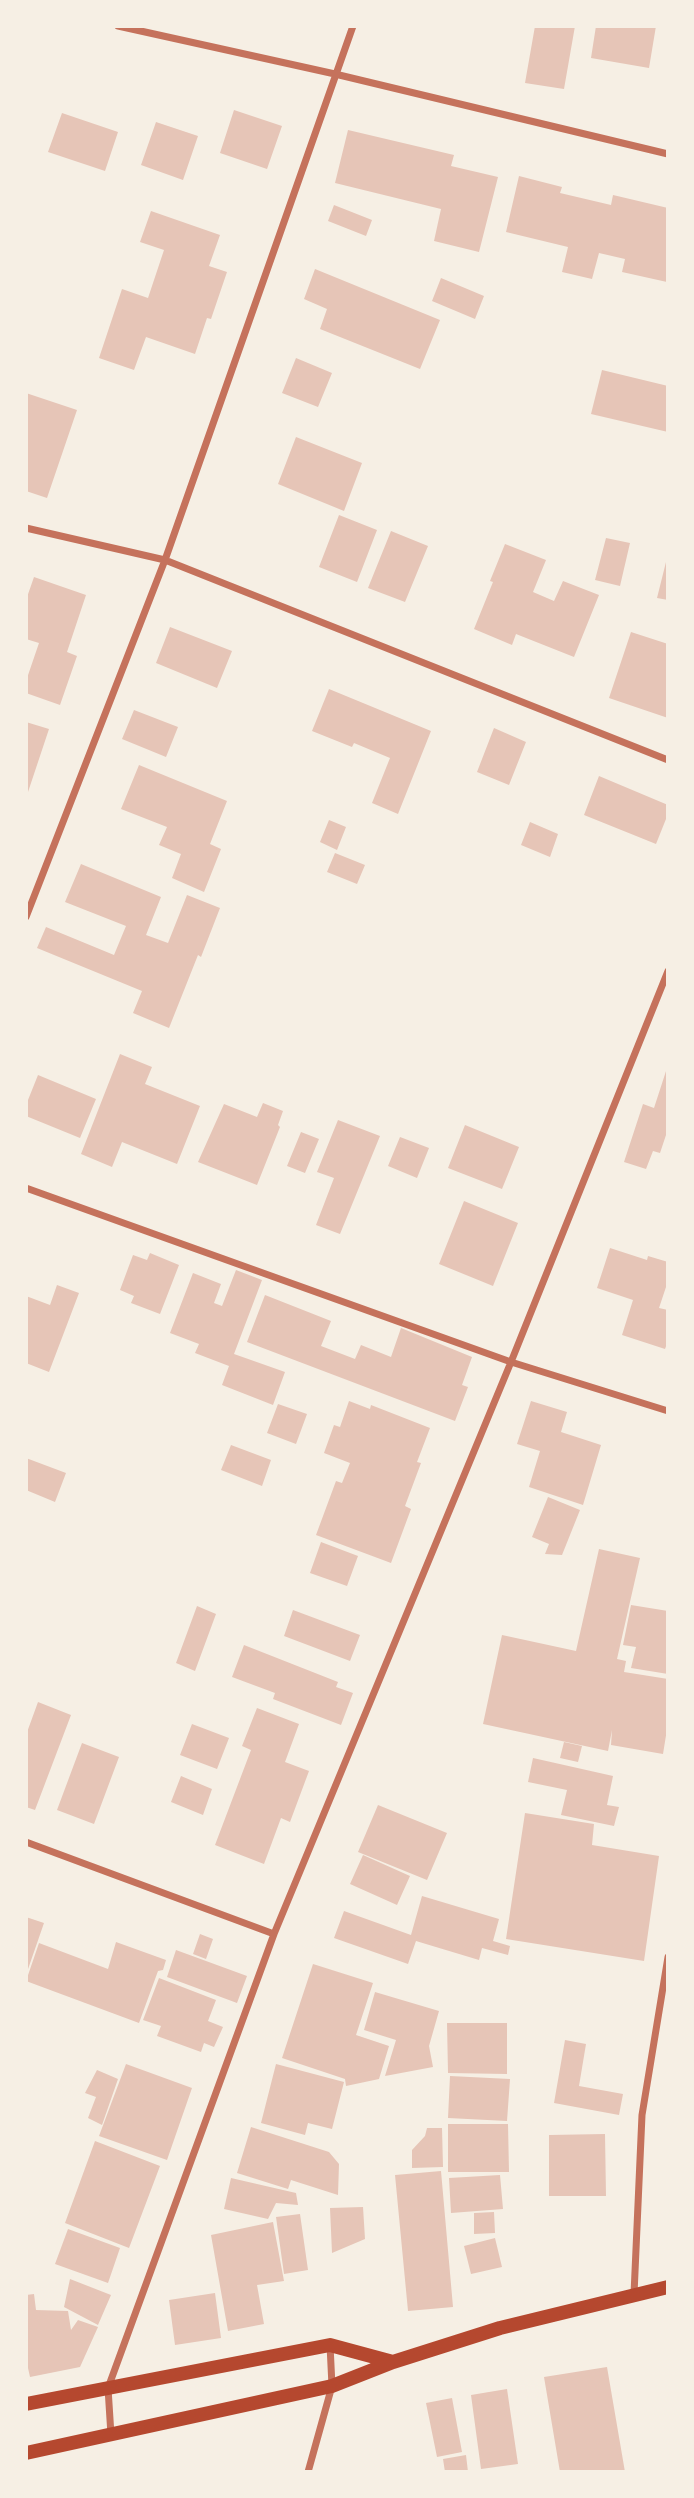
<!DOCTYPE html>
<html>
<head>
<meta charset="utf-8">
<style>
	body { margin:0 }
	#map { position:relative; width:694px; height:2498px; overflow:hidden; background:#f6efe4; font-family:Lato,sans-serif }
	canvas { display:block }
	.frame { position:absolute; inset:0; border:28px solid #f6efe4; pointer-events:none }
</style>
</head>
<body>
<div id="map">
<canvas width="694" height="2498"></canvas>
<div class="frame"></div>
</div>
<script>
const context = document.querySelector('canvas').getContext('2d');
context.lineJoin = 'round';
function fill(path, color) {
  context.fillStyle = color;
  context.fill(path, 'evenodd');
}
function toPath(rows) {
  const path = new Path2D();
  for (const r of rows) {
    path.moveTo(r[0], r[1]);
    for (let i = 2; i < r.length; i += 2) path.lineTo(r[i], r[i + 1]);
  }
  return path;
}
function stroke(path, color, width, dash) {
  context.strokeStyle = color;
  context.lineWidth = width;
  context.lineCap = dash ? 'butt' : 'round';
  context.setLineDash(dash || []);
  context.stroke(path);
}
const building = toPath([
	[535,26,575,26,564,89,525,83],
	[596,26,656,26,649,68,591,58],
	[234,110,282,126,267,169,220,153],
	[62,113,118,132,105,171,48,152],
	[156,122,198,136,183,180,141,165],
	[348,130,454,155,451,166,498,177,479,252,434,241,441,209,335,183],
	[519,176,562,187,560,193,611,205,613,195,668,208,667,282,622,272,625,259,599,253,592,279,562,272,568,247,506,232],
	[334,205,372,220,366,236,328,221],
	[151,211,220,235,209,266,227,272,211,319,207,318,195,354,146,337,134,370,99,358,122,289,148,298,164,250,140,242],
	[315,269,440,320,420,369,320,329,327,309,304,299],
	[441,278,484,296,475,319,432,301],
	[296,358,332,373,318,407,282,393],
	[602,370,668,386,668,432,591,414],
	[26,393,77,410,47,498,26,491],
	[296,437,362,463,344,511,278,484],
	[339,515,377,530,357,582,319,567],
	[391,531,428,546,405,602,368,588],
	[606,538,630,543,620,586,595,580],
	[505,544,546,560,533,592,554,601,563,581,599,595,574,657,516,634,512,645,474,629,493,582,490,581],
	[667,558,668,558,668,600,657,598],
	[34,577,86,595,67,652,77,656,60,705,26,693,26,681,39,643,26,639,26,600],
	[170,627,232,651,217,688,156,663],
	[631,632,668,644,668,718,609,698],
	[329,689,431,731,398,814,372,803,390,758,354,743,352,747,312,731],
	[134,710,178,727,166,757,122,739],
	[26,722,49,729,27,795,26,795],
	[494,728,526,742,509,785,477,772],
	[139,765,227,801,210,844,221,849,204,892,172,878,181,854,159,845,167,827,121,809],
	[599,776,668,805,668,814,656,844,584,815],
	[329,820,346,827,337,850,320,842],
	[530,822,558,834,550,857,521,845],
	[335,853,365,865,357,884,327,872],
	[81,864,161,897,146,935,168,943,187,895,220,908,201,957,198,955,169,1028,133,1013,142,991,37,948,46,927,114,955,126,926,65,902],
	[120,1054,152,1067,145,1084,200,1106,177,1164,122,1142,112,1167,81,1154],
	[667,1068,668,1129,660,1153,653,1151,646,1169,624,1162,643,1104,654,1108],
	[38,1075,96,1099,80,1138,26,1116,26,1105],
	[263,1103,283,1111,278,1125,280,1127,257,1185,198,1162,224,1104,257,1117],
	[338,1120,380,1136,340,1234,316,1225,334,1178,317,1172],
	[465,1125,519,1147,502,1189,448,1168],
	[301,1132,319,1139,305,1173,287,1166],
	[400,1137,429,1148,417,1178,388,1166],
	[464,1201,518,1223,493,1286,439,1264],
	[610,1248,647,1260,648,1256,668,1262,668,1281,659,1308,668,1310,668,1341,665,1349,622,1335,633,1300,597,1288],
	[150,1253,179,1265,160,1314,131,1303,134,1296,120,1290,133,1255,147,1260],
	[236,1270,262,1280,234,1354,285,1372,273,1405,222,1385,229,1366,195,1353,199,1344,170,1333,193,1273,221,1284,214,1303,222,1306],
	[57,1285,79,1293,49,1372,26,1363,26,1296,50,1305],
	[265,1295,331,1321,321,1346,355,1359,361,1345,391,1357,401,1328,472,1357,462,1385,468,1387,455,1421,247,1342],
	[349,1401,370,1409,371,1405,430,1428,417,1462,421,1463,405,1506,411,1509,391,1563,316,1535,336,1481,342,1483,350,1463,324,1453,334,1425,340,1427],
	[531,1401,567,1412,561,1432,601,1445,583,1505,529,1487,540,1451,517,1444],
	[278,1404,307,1414,296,1444,267,1433],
	[231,1445,271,1460,262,1486,221,1470],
	[26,1458,66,1473,55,1502,26,1490],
	[548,1497,580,1510,562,1555,545,1554,549,1544,532,1537],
	[321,1542,358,1556,347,1586,310,1573],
	[599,1549,640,1558,617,1659,626,1661,624,1672,668,1679,668,1723,663,1754,611,1745,612,1730,608,1751,483,1724,502,1635,576,1651],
	[631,1605,668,1611,668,1674,631,1668,636,1647,623,1645],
	[197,1606,216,1614,195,1671,176,1663],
	[293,1610,360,1635,350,1661,284,1636],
	[244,1645,338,1682,336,1687,353,1693,341,1725,273,1699,275,1693,232,1677],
	[38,1702,71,1715,35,1810,26,1807,26,1735],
	[257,1708,299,1724,285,1762,309,1771,290,1822,281,1818,264,1864,215,1845,251,1750,242,1746],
	[192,1724,229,1738,217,1769,180,1755],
	[564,1742,582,1746,578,1762,560,1758],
	[82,1743,119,1757,94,1824,57,1810],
	[533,1758,613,1776,607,1805,619,1807,614,1826,561,1815,567,1790,528,1782],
	[181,1776,212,1789,203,1815,171,1802],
	[378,1805,447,1833,427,1880,358,1852],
	[525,1813,594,1824,592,1845,659,1856,644,1961,506,1939],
	[363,1855,410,1876,397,1905,350,1884],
	[422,1896,499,1919,493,1941,510,1946,508,1955,482,1948,479,1960,416,1941,408,1964,334,1938,344,1911,411,1935],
	[26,1917,44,1923,27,1972,26,1971],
	[200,1934,213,1939,206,1959,193,1954],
	[116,1942,166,1960,163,1970,158,1971,139,2023,26,1981,39,1943,108,1969],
	[176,1950,247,1976,237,2003,167,1977],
	[313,1964,373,1983,356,2035,389,2046,379,2079,346,2086,345,2079,282,2058],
	[159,1978,216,2000,208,2021,223,2027,214,2047,204,2043,201,2052,157,2036,161,2026,143,2020],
	[375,1992,439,2011,429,2046,433,2067,385,2076,396,2040,364,2030],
	[447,2023,507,2023,507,2074,448,2073],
	[565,2040,586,2044,579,2086,623,2094,619,2115,554,2103],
	[126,2064,192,2088,167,2160,99,2136],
	[276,2064,344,2082,332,2129,308,2123,305,2135,261,2123],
	[97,2070,118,2079,102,2125,88,2118,96,2097,85,2093],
	[450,2076,510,2079,507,2121,448,2118],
	[448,2124,508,2124,509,2172,448,2172],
	[251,2127,329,2152,339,2164,338,2195,291,2180,288,2189,237,2173],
	[427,2128,442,2128,443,2167,412,2168,412,2150,425,2136],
	[605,2134,606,2196,549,2196,549,2135],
	[95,2141,160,2166,129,2248,65,2223],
	[441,2171,453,2307,408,2311,395,2175],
	[500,2175,503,2209,451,2213,449,2178],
	[231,2178,296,2193,298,2205,276,2203,268,2219,224,2209],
	[363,2207,365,2239,332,2253,330,2208],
	[494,2212,495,2233,474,2234,474,2213],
	[300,2214,308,2270,284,2274,276,2217],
	[273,2222,284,2281,257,2285,264,2324,228,2331,211,2235],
	[68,2229,120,2248,108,2283,55,2264],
	[495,2238,502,2267,471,2274,464,2246],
	[70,2279,111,2295,98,2325,64,2307],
	[215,2293,221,2338,175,2345,169,2300],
	[34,2294,36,2310,68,2311,71,2330,78,2320,98,2327,80,2367,30,2377,26,2359,26,2295],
	[607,2367,625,2472,560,2472,544,2377],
	[507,2389,518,2464,481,2469,471,2395],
	[452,2398,462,2452,437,2457,426,2403],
	[466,2455,468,2472,445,2472,443,2459]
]);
const minor = toPath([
	[118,26,335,74,668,154],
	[26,528,165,560,668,760],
	[26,917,165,560,353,26],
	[26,1188,511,1362,668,1411],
	[26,1842,274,1934],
	[634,2294,642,2115,668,1957],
	[111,2435,108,2388,274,1934,511,1362,668,971],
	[308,2472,332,2386,330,2345]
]);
const secondary = toPath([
	[26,2404,330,2345,393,2362],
	[26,2453,332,2386,393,2362,500,2328,668,2287]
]);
fill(building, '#e6c5b7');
stroke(minor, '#c5725c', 7);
stroke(secondary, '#b5482f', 14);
</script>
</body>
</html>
